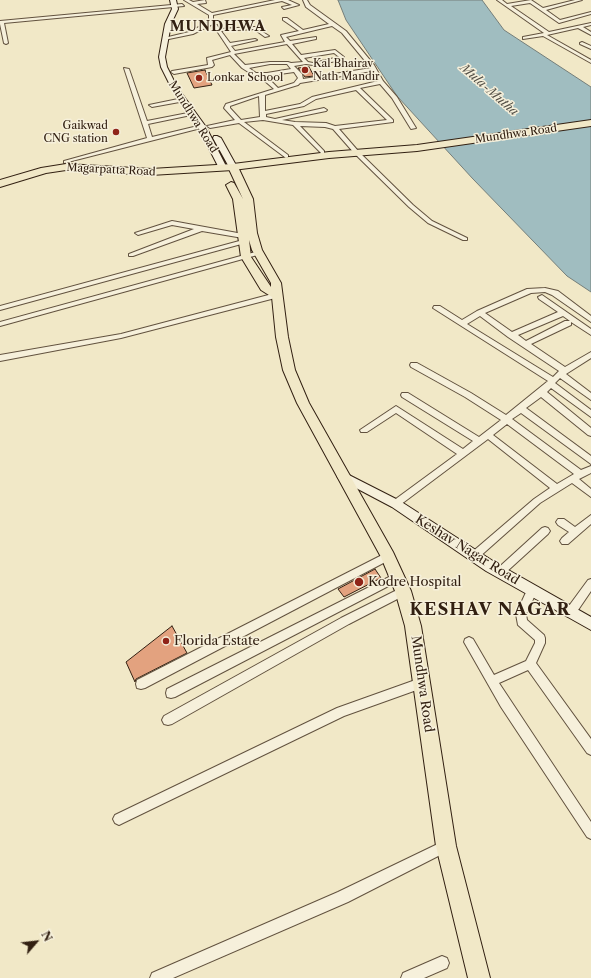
<!DOCTYPE html>
<html>
<head>
<meta charset="utf-8">
<style>
	body { margin:0 }
	#map { position:relative; width:591px; height:978px; overflow:hidden; background:#f1e8c7; font-family:"Libre Caslon Text",serif }
	canvas { display:block }
	.north { position:absolute; left:16px; top:922px; width:40px; height:40px; -webkit-text-stroke:3px #f6f0db; paint-order:stroke; rotate:62deg; font-size:11px; font-weight:700; line-height:16px; text-align:center; color:#322012 }
	.north::after { content:''; display:block; margin:auto; width:14px; height:18px; background:#322012; clip-path:polygon(50% 0,100% 100%,50% 72%,0 100%) }
</style>
</head>
<body>
<div id="map">
<canvas width="591" height="978"></canvas>
<div class="north">N</div>
</div>
<script>
const context = document.querySelector('canvas').getContext('2d');
context.lineJoin = 'round';
function fill(path, color) {
  context.fillStyle = color;
  context.fill(path, 'evenodd');
}
function toPath(rows) {
  const path = new Path2D();
  for (const r of rows) {
    path.moveTo(r[0], r[1]);
    for (let i = 2; i < r.length; i += 2) path.lineTo(r[i], r[i + 1]);
  }
  return path;
}
function stroke(path, color, width, dash) {
  context.strokeStyle = color;
  context.lineWidth = width;
  context.lineCap = dash ? 'butt' : 'round';
  context.setLineDash(dash || []);
  context.stroke(path);
}
function write(font, color, halo, rows, align = 'center') {
  context.font = font + ' "Libre Caslon Text",serif';
  context.lineWidth = 3;
  context.setLineDash([]);
  context.textBaseline = 'middle';
  context.strokeStyle = halo;
  context.fillStyle = color;
  for (const [text, x, y, turn = 0] of rows) {
    context.save();
    context.translate(x, y);
    context.rotate((+turn || 0) * Math.PI / 180);
    context.textAlign = isNaN(turn) ? turn : align;
    if (halo) context.strokeText(text, 0, 0);
    context.fillText(text, 0, 0);
    context.restore();
  }
}
const water = toPath([
	[338,0,482,0,504,30,591,87,591,292,567,276,473,179,397,96,346,20,338,0]
]);
const building = toPath([
	[309,67,314,76,305,77,298,68,309,67],
	[205,70,212,85,194,88,187,73,205,70],
	[375,569,381,578,344,597,338,589,375,569],
	[172,626,187,653,136,679,135,682,126,662,172,626]
]);
const street = toPath([
	[184,0,189,0,193,2,205,0,206,3,197,4,212,13,275,0,288,0,299,5,284,9,282,7,292,5,282,1,213,15,213,24,193,34,164,40,164,38,189,32,209,22,209,15,184,0],
	[303,0,307,0,310,5,346,31,374,65,383,81,397,97,416,128,411,129,392,98,380,84,360,88,393,120,393,122,339,129,359,152,413,205,432,221,467,238,467,240,463,240,428,223,409,207,355,154,333,129,325,127,300,126,324,151,324,153,322,154,293,125,263,120,244,122,288,155,288,157,286,158,239,123,210,128,207,126,235,120,224,108,226,104,274,89,259,76,253,75,242,68,230,55,212,60,214,65,212,67,174,74,171,72,172,71,208,65,207,58,231,52,213,25,217,25,219,29,255,27,269,36,265,37,254,29,221,31,230,43,255,39,257,40,231,46,235,51,285,42,281,35,299,31,283,20,283,18,287,18,303,30,329,24,306,7,303,0],
	[332,26,342,33,371,68,303,79,302,74,294,66,306,64,313,65,337,61,344,57,335,50,301,55,292,44,316,39,316,37,290,41,286,37,332,26],
	[287,44,303,62,291,63,288,62,270,62,245,65,234,54,287,44],
	[334,53,339,57,313,63,308,62,304,58,334,53],
	[270,64,287,64,291,69,267,73,256,73,249,68,270,64],
	[372,71,378,81,312,97,300,104,265,111,265,95,298,85,300,83,372,71],
	[294,72,298,78,294,83,278,88,266,76,294,72],
	[356,90,387,120,335,126,326,123,295,122,282,120,326,111,327,110,324,108,275,119,266,117,266,114,304,106,316,99,356,90],
	[259,96,260,117,241,120,230,108,230,106,259,96],
	[497,0,502,0,507,4,531,0,543,8,575,0,582,0,546,10,560,20,591,12,591,14,559,23,530,3,511,6,549,32,591,23,591,25,583,27,591,32,591,35,578,28,547,35,591,60,591,63,543,36,523,39,523,37,544,33,497,0],
	[182,4,184,6,4,23,8,43,6,44,4,43,0,24,0,21,182,4],
	[582,42,591,46,591,49,580,44,580,43,582,42],
	[124,68,129,69,147,121,193,112,196,114,148,124,152,137,202,125,205,127,64,163,64,161,147,138,124,68],
	[183,98,185,99,185,101,152,107,149,105,183,98],
	[172,221,243,234,246,236,243,238,202,231,133,256,129,256,129,254,194,229,172,225,138,235,135,233,172,221],
	[243,240,245,241,245,243,0,310,0,306,243,240],
	[259,251,261,252,261,254,0,326,0,322,259,251],
	[545,288,558,291,591,316,591,322,552,295,545,292,531,293,485,313,512,332,558,312,539,299,538,297,542,295,591,329,591,335,571,322,571,325,531,344,565,367,591,352,591,358,566,374,591,393,591,400,560,378,555,383,591,410,591,417,551,388,547,392,591,428,591,436,588,435,541,397,526,408,591,456,591,464,521,413,512,419,581,470,591,466,591,473,579,479,591,489,591,497,572,483,540,503,477,559,474,560,471,559,469,556,471,553,534,499,550,488,488,439,396,508,393,507,391,504,393,501,457,454,396,413,367,432,361,432,360,430,396,406,463,449,473,441,402,397,401,395,402,393,408,393,479,437,501,420,465,397,411,367,410,365,411,363,417,363,471,393,506,415,548,381,433,308,434,306,440,306,462,320,477,311,527,289,545,288],
	[480,316,508,337,559,371,553,377,467,324,480,316],
	[563,316,570,321,565,321,526,341,518,335,563,316],
	[507,424,574,474,557,484,493,435,507,424],
	[276,293,279,293,279,297,121,338,0,361,0,355,121,334,276,293],
	[591,515,591,524,568,544,562,544,560,541,562,538,569,532,558,525,556,522,558,519,564,519,575,527,591,515],
	[545,527,548,528,550,531,548,534,503,575,500,576,497,575,495,572,497,569,542,528,545,527],
	[388,552,391,553,393,556,391,559,145,688,141,689,137,688,136,684,137,680,388,552],
	[397,573,400,574,402,577,400,580,175,697,171,698,167,697,166,693,167,689,397,573],
	[591,579,591,591,574,616,570,617,566,616,565,613,566,610,588,580,591,579],
	[403,587,407,588,408,591,407,594,349,624,172,724,168,725,164,724,162,720,164,716,341,618,403,587],
	[532,587,536,588,537,591,526,614,527,620,544,635,545,638,545,643,536,663,591,739,591,755,587,753,528,670,499,683,591,822,591,839,587,837,501,707,464,642,465,639,469,637,473,639,494,675,526,661,535,643,535,640,518,625,516,614,528,588,532,587],
	[421,678,425,679,426,683,425,687,344,716,123,823,119,825,115,823,113,819,115,815,337,708,421,678],
	[446,840,450,842,452,846,450,850,348,902,173,978,150,978,152,973,338,892,446,840],
	[442,956,447,958,449,963,447,968,424,978,401,978,403,973,442,956]
]);
const secondary = toPath([
	[170,0,176,0,178,9,171,24,165,57,167,67,177,87,206,127,227,168,226,170,220,170,219,168,198,127,171,87,161,67,159,57,165,24,172,9,170,0],
	[214,136,217,136,221,138,237,167,236,169,230,169,229,167,213,138,214,136],
	[343,472,400,501,496,563,591,617,591,630,486,571,392,507,339,479,337,476,339,473,343,472]
]);
const primary = toPath([
	[233,164,238,167,253,199,257,233,262,250,281,283,288,337,295,370,309,403,393,552,411,591,421,626,456,846,490,978,468,978,436,846,405,626,395,591,381,557,297,403,283,370,276,337,272,297,261,290,241,257,233,199,226,185,231,182,234,183,243,199,244,206,243,199,228,167,233,164],
	[249,240,252,250,271,283,271,287,251,257,249,240]
]);
const highway = toPath([
	[591,120,591,126,417,151,329,158,233,170,151,175,66,170,46,173,0,187,0,180,41,168,66,164,151,169,233,164,329,152,417,145,591,120]
]);
const markers = [
	[305,70,4,"#8f2418"],
	[199,78,4,"#8f2418"],
	[116,132,4,"#8f2418"],
	[359,582,5,"#8f2418"],
	[166,641,4,"#8f2418"]
];
const farPoinames = [
	["Kal Bhairav",313,64],
	["Nath Mandir",313,77],
	["Lonkar School",207,78],
	["Gaikwad",108,126,"right"],
	["CNG station",108,139,"right"]
];
const farStreetnames = [
	["Mundhwa Road",193,117,58],
	["Mundhwa Road",516,134,-8],
	["Magarpatta Road",111,170,3]
];
const farWaternames = [
	["Mula-Mutha",489,90,41]
];
const streetNames = [
	["Keshav Nagar Road",467,550,32],
	["Mundhwa Road",422,684,82]
];
const poiNames = [
	["Kodre Hospital",368,582],
	["Florida Estate",174,641]
];
const farDistrictnames = [
	["MUNDHWA",218,27]
];
const districtNames = [
	["KESHAV NAGAR",490,610]
];
fill(water, '#a0bdc0');
stroke(water, '#747e7a', 1);
fill(building, '#e3a27f');
stroke(building, '#322012', 1);
stroke(street, '#62523f', 2);
stroke(secondary, '#322012', 2);
stroke(primary, '#322012', 2);
stroke(highway, '#322012', 2);
fill(street, '#f6f0db');
fill(secondary, '#f6f0db');
fill(primary, '#f1e8c7');
fill(highway, '#f1e8c7');
for (const [x, y, r, color] of markers) {
  const dot = new Path2D();
  dot.arc(x, y, r, 0, 2 * Math.PI);
  context.fillStyle = color;
  context.fill(dot);
  stroke(dot, '#f6f0db', 1.5);
}
write('11px', '#322012', '#f6f0db', farPoinames, 'left');
write('11px', '#322012', '#f6f0db', farStreetnames);
write('italic 12px', '#534f46', '#f6f0db', farWaternames);
write('13px', '#322012', '#f6f0db', streetNames);
write('13px', '#322012', '#f6f0db', poiNames, 'left');
context.letterSpacing = '1px';
write('bold 14px', '#322012', '#f6f0db', farDistrictnames);
context.letterSpacing = '0px';
context.letterSpacing = '1px';
write('bold 17px', '#322012', '#f6f0db', districtNames);
context.letterSpacing = '0px';
</script>
</body>
</html>
